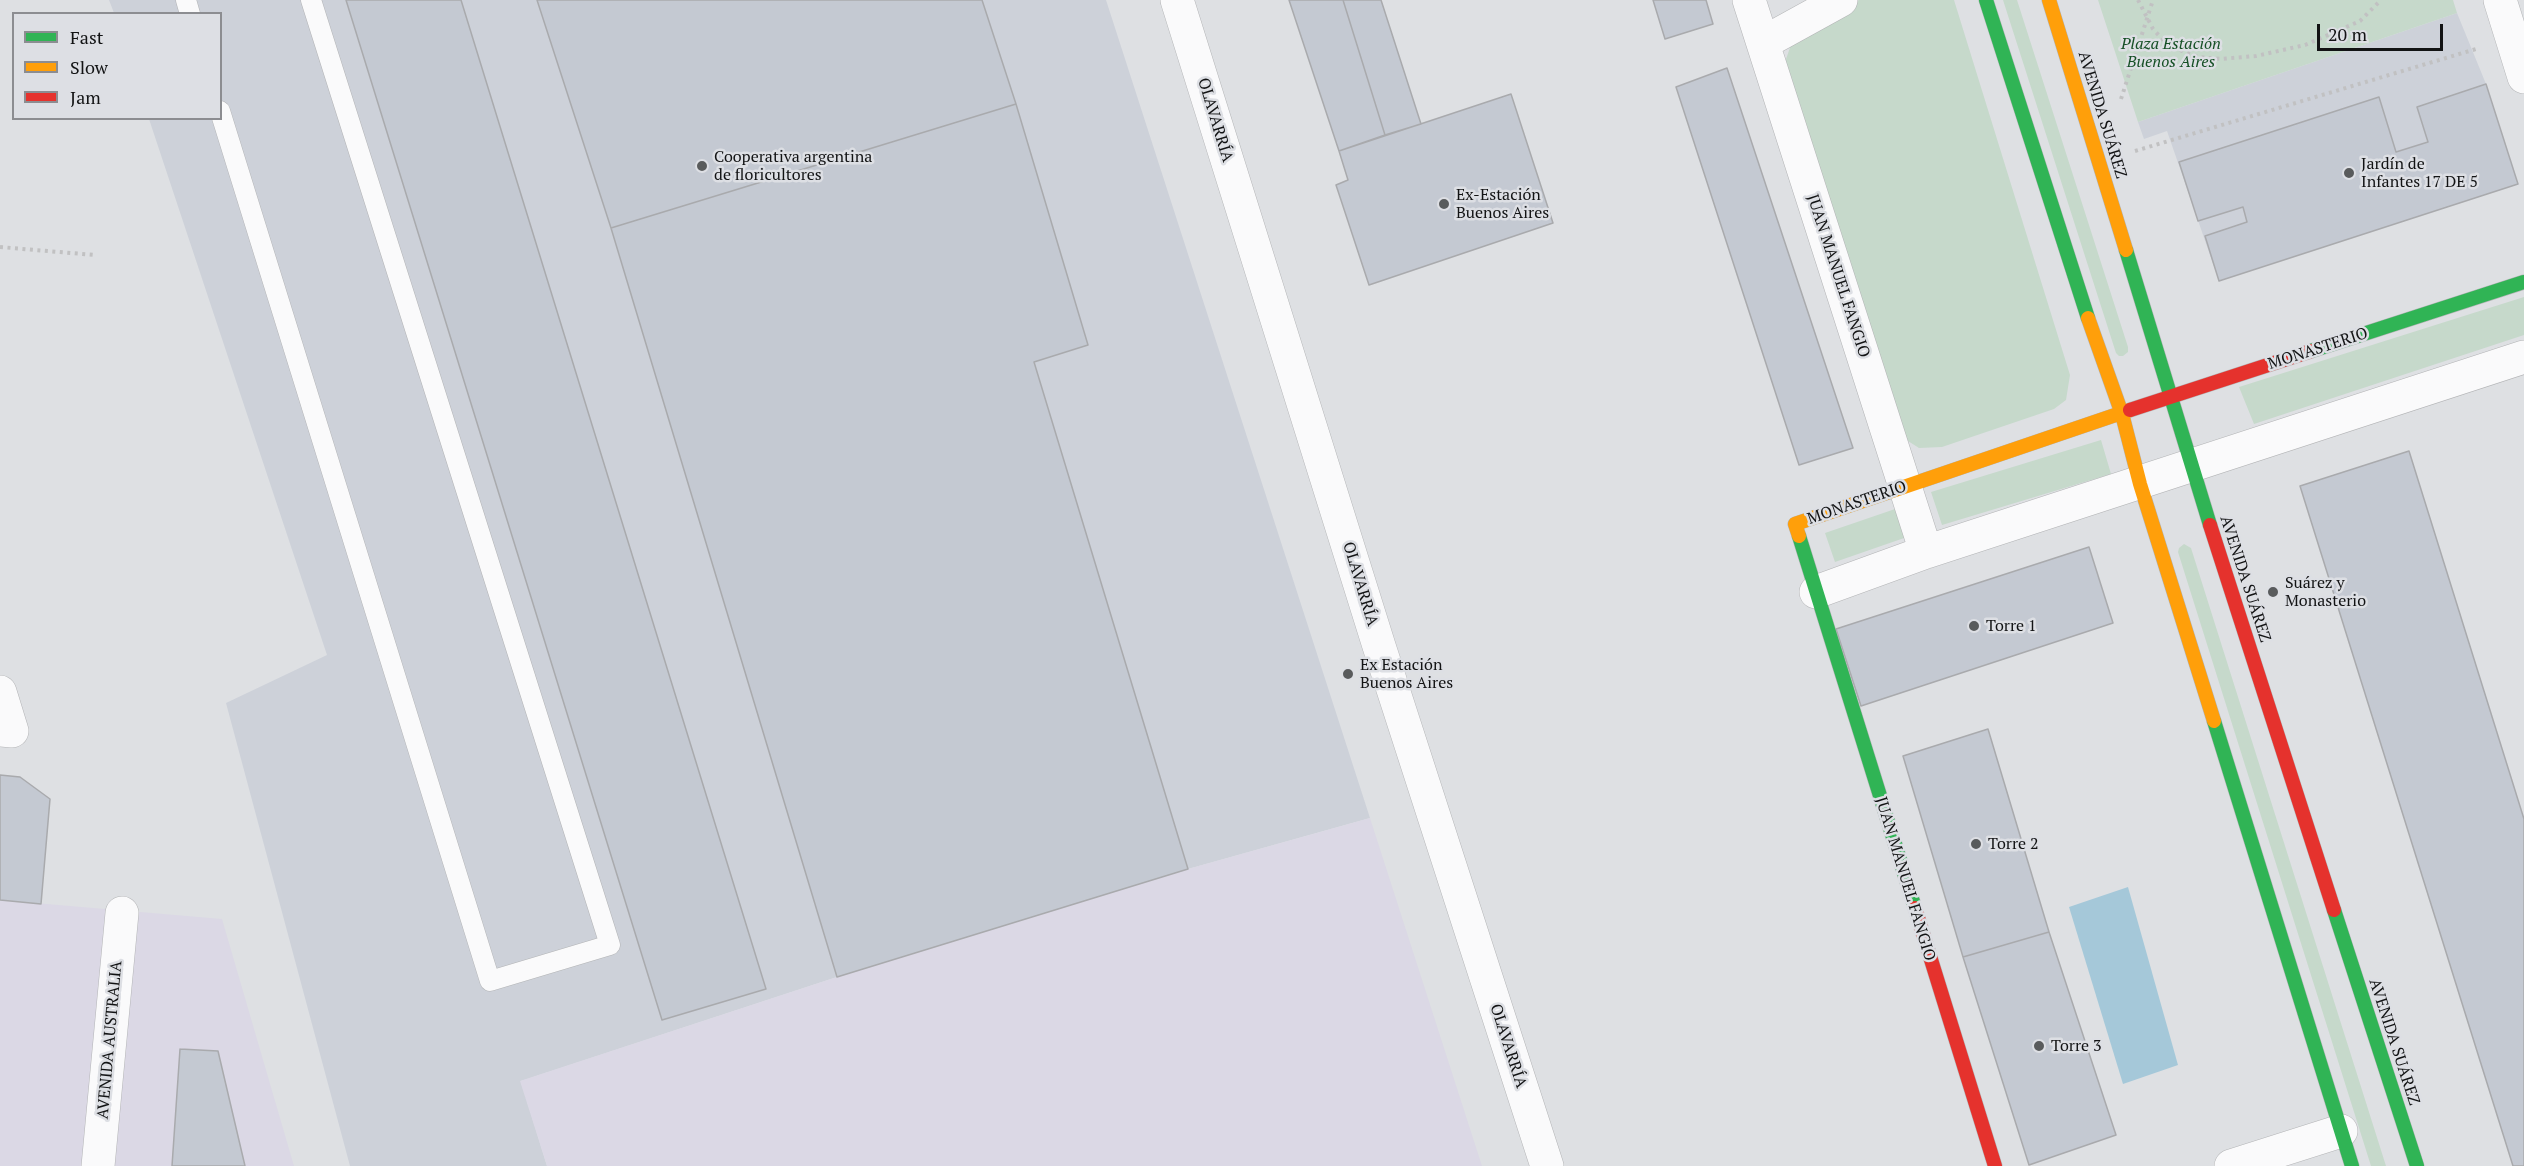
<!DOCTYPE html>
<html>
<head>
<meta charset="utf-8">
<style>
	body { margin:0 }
	#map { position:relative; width:2524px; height:1166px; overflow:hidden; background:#dee0e3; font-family:"PT Serif",serif }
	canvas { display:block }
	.legend { position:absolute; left:12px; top:12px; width:210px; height:108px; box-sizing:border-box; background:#dddfe4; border:2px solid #8c8d91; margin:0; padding:8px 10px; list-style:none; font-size:18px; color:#121314 }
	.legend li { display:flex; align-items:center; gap:12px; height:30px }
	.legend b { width:30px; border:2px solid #8c8d91 }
	.scale { position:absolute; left:2317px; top:24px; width:126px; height:27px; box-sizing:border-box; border:3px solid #121314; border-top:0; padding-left:8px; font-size:18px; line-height:21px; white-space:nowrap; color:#121314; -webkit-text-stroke:4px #dddfe4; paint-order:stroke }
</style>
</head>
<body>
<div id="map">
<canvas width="2524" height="1166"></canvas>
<ul class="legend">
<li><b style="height:8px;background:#30b455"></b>Fast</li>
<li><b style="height:8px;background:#ff9f0a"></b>Slow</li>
<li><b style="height:8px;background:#e5322d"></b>Jam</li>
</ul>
<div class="scale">20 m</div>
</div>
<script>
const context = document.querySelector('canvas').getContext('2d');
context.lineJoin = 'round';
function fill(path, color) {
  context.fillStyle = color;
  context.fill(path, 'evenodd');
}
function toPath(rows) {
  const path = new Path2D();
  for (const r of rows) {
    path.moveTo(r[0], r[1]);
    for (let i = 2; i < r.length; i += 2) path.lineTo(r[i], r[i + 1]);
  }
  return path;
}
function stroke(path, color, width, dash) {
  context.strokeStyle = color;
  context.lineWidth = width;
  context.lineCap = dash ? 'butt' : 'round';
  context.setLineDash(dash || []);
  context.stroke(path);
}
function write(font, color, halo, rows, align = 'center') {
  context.font = font + ' "PT Serif",serif';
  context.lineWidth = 5;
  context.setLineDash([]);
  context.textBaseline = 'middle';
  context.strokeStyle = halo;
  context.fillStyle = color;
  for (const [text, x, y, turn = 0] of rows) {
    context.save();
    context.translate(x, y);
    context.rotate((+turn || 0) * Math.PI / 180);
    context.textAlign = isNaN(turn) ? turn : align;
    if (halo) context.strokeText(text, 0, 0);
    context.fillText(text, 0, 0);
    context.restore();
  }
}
const built = toPath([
	[109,0,1106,0,1370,818,1188,869,837,977,521,1081,547,1166,350,1166,226,703,327,655,149,119,220,118,220,14,114,13],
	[2457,13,2486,84,2518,184,2219,281,2167,131,2144,139,2138,122]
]);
const industrial = toPath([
	[1370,818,1482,1166,547,1166,520,1081,837,977,1188,869],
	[0,900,222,919,294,1166,0,1166]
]);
const green = toPath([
	[1859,0,1954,0,2070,375,2066,400,2054,409,1942,447,1919,448,1908,441,1901,429,1785,62,1793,39,1804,29],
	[2003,0,2017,0,2128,347,2128,352,2123,356,2119,356,2116,353],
	[2098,0,2453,0,2457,13,2138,122],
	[2524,297,2524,335,2254,424,2239,387],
	[2101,440,2111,474,1942,525,1931,492],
	[1898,508,1907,537,1835,562,1825,533],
	[2184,544,2191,548,2386,1166,2371,1166,2178,552,2179,548]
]);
const water = toPath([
	[2128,887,2178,1065,2123,1084,2069,907]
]);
const building = toPath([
	[346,0,461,0,766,989,662,1020,346,0],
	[537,0,982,0,1016,104,611,228,537,0],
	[1289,0,1343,0,1385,135,1339,151,1289,0],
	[1343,0,1381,0,1421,124,1385,135,1343,0],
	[1653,0,1706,0,1713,24,1665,39,1653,0],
	[1727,68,1853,448,1799,465,1676,87,1727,68],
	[2486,84,2518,184,2219,281,2205,236,2247,222,2243,207,2198,221,2179,162,2379,97,2396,152,2428,142,2417,107,2486,84],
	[1511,94,1553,223,1369,285,1336,185,1348,180,1339,151,1511,94],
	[1016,104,1088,345,1034,362,1188,869,837,977,611,228,1016,104],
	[2409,451,2524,819,2524,1166,2513,1166,2300,486,2409,451],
	[2089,547,2113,623,1861,706,1836,629,2089,547],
	[1988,729,2049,932,1963,957,1903,756,1988,729],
	[0,775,20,777,50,799,41,904,0,900,0,775],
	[2049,932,2116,1135,2029,1165,1963,957,2049,932],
	[180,1049,218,1051,245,1166,172,1166,180,1049]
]);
const path = toPath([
	[2138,0,2153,29,2165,42,2182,51,2199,57,2221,59,2256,56,2305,45,2360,21,2381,0],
	[2121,99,2153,0],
	[2135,151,2476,49],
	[0,247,95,255]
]);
const lane = toPath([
	[186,0,190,14],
	[220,111,490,981,610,945,311,0]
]);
const street = toPath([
	[1177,0,1379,646,1547,1166],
	[1749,0,1926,552],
	[2500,0,2524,77],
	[1763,43,1841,0],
	[1816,592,1926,552,2524,357],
	[0,692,12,731,0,730],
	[98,1166,122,913],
	[2231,1166,2341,1131]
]);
const fast = toPath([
	[1986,0,2088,318],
	[2126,250,2210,525],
	[2311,351,2524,282],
	[1799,536,1915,908],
	[2214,721,2352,1166],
	[2334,910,2417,1166]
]);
const slow = toPath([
	[2049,0,2126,250],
	[2088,318,2122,414,2140,484,2214,721],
	[1799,536,1795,524,2130,410]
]);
const jam = toPath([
	[2130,410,2311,351],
	[2210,525,2334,910],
	[1915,908,1995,1166]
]);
const markers = [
	[702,166,6,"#595b5c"],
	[2349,173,6,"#595b5c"],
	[1444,204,6,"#595b5c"],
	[2273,592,6,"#595b5c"],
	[1974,626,6,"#595b5c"],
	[1348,674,6,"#595b5c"],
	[1976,844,6,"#595b5c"],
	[2039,1046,6,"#595b5c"]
];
const parkNames = [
	["Plaza Estación",2171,44],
	["Buenos Aires",2171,62]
];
const streetNames = [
	["AVENIDA SUÁREZ",2102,115,73],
	["OLAVARRÍA",1215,120,73],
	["JUAN MANUEL FANGIO",1838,276,72],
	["MONASTERIO",2318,349,-18],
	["MONASTERIO",1857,503,-19],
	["AVENIDA SUÁREZ",2245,579,72],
	["OLAVARRÍA",1360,584,73],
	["JUAN MANUEL FANGIO",1905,879,73],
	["AVENIDA AUSTRALIA",110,1040,-85],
	["AVENIDA SUÁREZ",2394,1042,72],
	["OLAVARRÍA",1508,1046,72]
];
const poiNames = [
	["Cooperativa argentina",714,157],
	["de floricultores",714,175],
	["Jardín de",2361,164],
	["Infantes 17 DE 5",2361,182],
	["Ex-Estación",1456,195],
	["Buenos Aires",1456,213],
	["Suárez y",2285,583],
	["Monasterio",2285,601],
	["Torre 1",1986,626],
	["Ex Estación",1360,665],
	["Buenos Aires",1360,683],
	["Torre 2",1988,844],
	["Torre 3",2051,1046]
];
fill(built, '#cdd1d9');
fill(industrial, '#dbd8e5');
fill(green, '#c6d9cb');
fill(water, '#a5c8d9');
fill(building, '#c4c9d2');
stroke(building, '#a9aaad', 1.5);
stroke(lane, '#b3b4b6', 21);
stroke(street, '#b3b4b6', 34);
stroke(fast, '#b3b4b6', 15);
stroke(slow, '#b3b4b6', 15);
stroke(jam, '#b3b4b6', 15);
stroke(path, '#c1c1c2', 4, [3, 4.5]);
stroke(lane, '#fafafb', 20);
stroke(street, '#fafafb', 33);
stroke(fast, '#30b455', 14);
stroke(slow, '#ff9f0a', 14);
stroke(jam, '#e5322d', 14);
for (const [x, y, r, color] of markers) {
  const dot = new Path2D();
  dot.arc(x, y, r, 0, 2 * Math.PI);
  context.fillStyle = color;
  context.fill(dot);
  stroke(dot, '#dddfe4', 2);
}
write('italic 16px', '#165026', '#dddfe4', parkNames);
write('16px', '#121314', '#dddfe4', streetNames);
write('16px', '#121314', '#dddfe4', poiNames, 'left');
</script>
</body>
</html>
